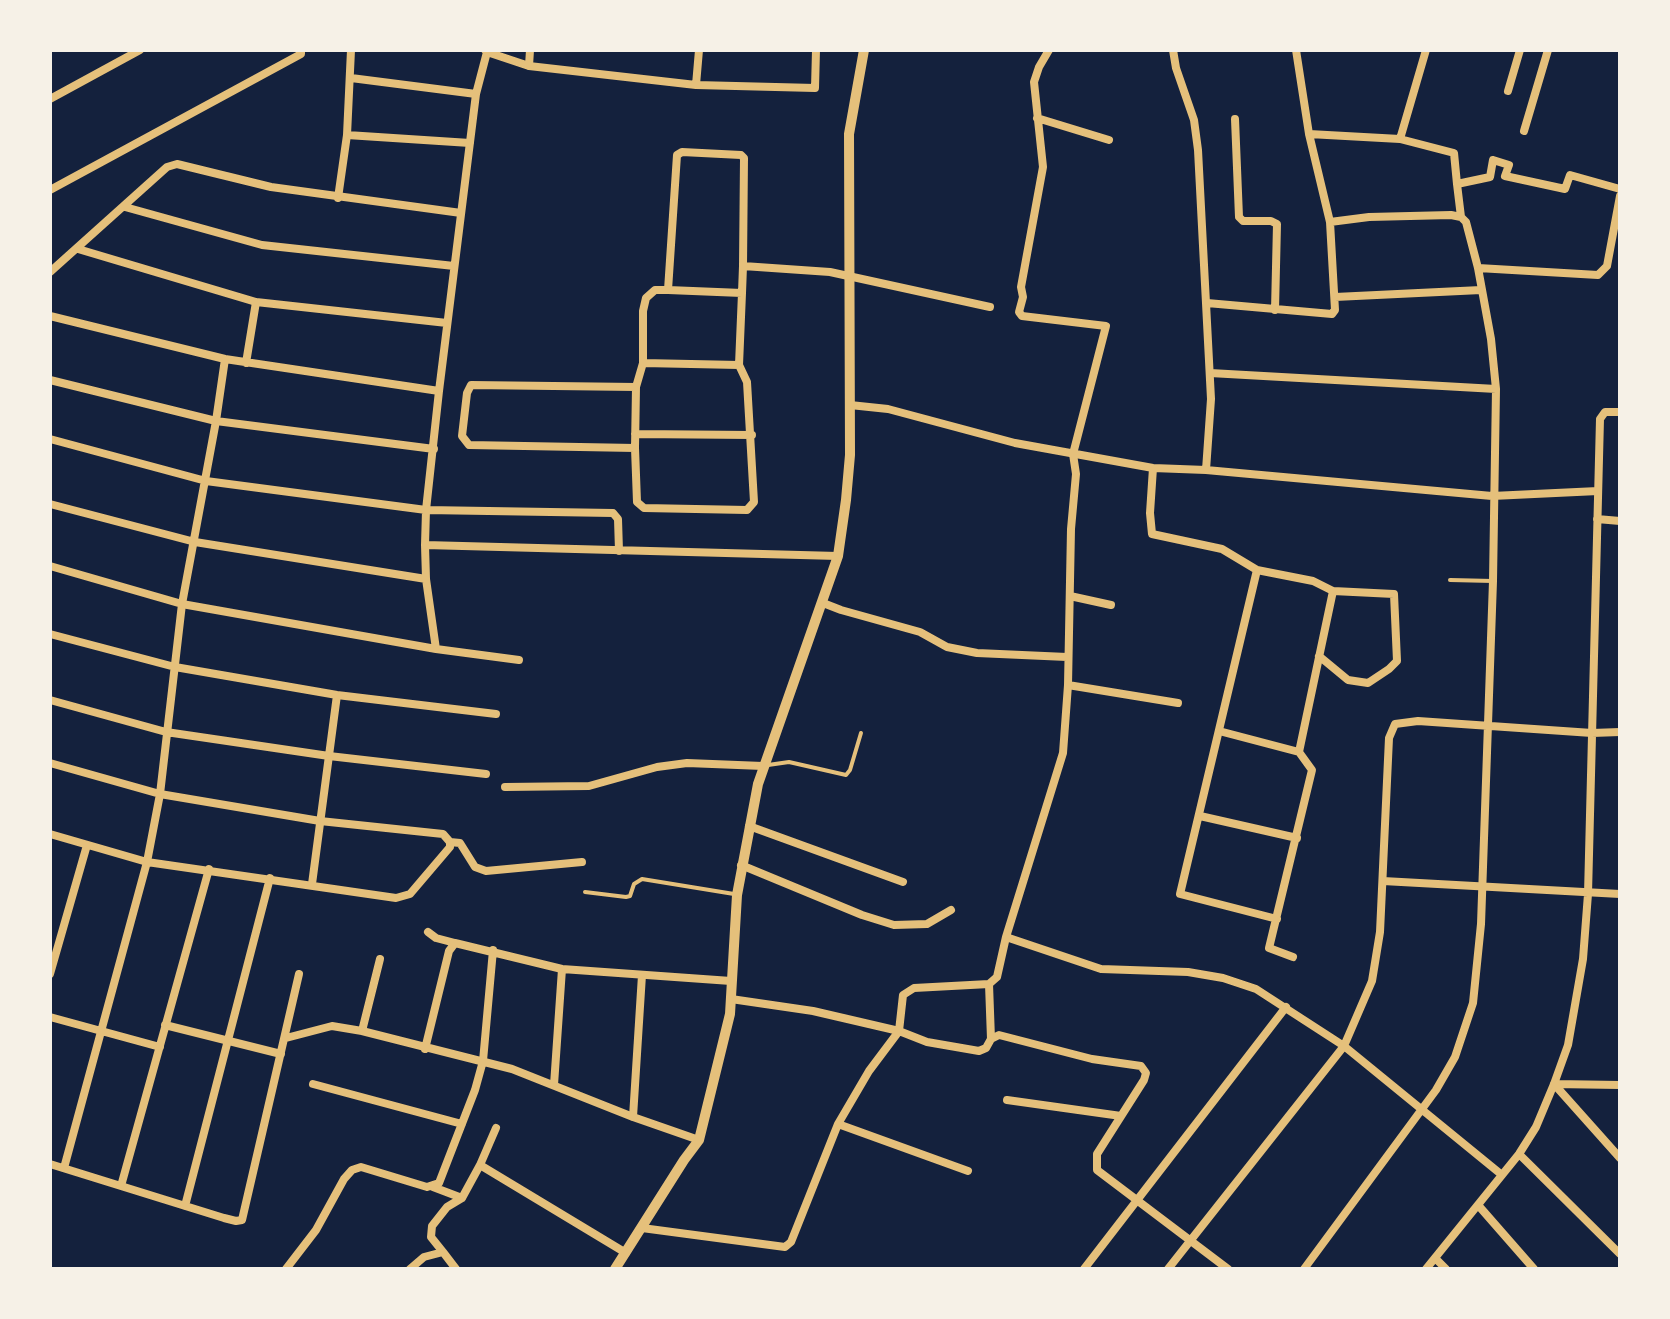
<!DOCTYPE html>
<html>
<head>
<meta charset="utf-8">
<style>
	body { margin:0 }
	#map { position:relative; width:1670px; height:1319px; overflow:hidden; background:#14213d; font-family:Jost,sans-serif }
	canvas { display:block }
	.frame { position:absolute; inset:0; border:52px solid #f6f1e7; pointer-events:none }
</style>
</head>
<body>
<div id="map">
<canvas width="1670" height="1319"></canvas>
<div class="frame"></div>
</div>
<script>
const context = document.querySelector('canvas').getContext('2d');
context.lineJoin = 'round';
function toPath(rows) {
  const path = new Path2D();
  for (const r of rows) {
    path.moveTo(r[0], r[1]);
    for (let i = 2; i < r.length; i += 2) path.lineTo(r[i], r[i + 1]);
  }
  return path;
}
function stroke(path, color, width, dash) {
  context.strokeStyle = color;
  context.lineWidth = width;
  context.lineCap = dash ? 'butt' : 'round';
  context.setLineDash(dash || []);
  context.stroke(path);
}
const service = toPath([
	[1450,580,1493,581],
	[768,765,789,762,846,775,850,770,861,733],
	[585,892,626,897,630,896,634,884,642,879,734,894]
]);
const minor = toPath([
	[1173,50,1176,68,1194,120,1198,150,1211,399,1206,470],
	[1426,50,1400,139,1454,153,1457,184],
	[487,52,529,66,696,85,815,88,816,50],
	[529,66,530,50],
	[351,78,476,94],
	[696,85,699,50],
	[1508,91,1520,50],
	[50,99,140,50],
	[1037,118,1109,140],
	[1235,119,1239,217,1243,221,1271,221,1277,224,1275,310],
	[1524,131,1548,50],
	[1309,134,1400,139],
	[347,135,470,143],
	[50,190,301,54,301,50],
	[338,198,347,135,351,50],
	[125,207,262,245,454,266],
	[1461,217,1457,184,1490,177,1493,160,1509,165,1505,176,1565,189,1570,175,1620,189],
	[78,249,256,302,447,323],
	[743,266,830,272,990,307],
	[1478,268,1598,275,1607,266,1620,196],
	[50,272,167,167,177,164,271,187,461,213],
	[668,290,677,155,682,152,741,155,744,158,743,266,742,293,739,365,747,382,754,502,747,510,644,508,637,502,635,448,636,387,643,363,643,311,646,298,655,290,668,290,742,293],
	[1335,297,1481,290],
	[1207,303,1332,314,1335,310,1330,222,1309,134,1296,50],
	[50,316,225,359,439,391,426,510,425,545,426,579,436,649],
	[246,363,256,302],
	[643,363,739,365],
	[1210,373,1496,389],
	[50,380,216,421,434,449],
	[439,391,476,94,487,52,485,50],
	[850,405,888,409,1015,443,1153,468,1206,470,1492,496,1598,491],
	[635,434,752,435],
	[50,439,206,481,426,510,613,513,618,519,619,551],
	[635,448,469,445,462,436,467,393,471,385,636,387],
	[1153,468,1150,513,1152,534,1222,549,1257,570,1313,581,1333,591,1394,594,1397,661,1389,669,1368,683,1348,680,1319,656],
	[50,504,195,542,426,579],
	[1597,519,1620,521],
	[425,545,838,556],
	[50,566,182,604,436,649,519,660],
	[1257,570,1180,894,1277,919],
	[1070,596,1111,605],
	[823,603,841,610,920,632,947,647,977,653,1067,657],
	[50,634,175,667,337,695,496,714],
	[1068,685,1178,703],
	[50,700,166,732,329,756,486,774],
	[1219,731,1299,752,1312,770,1269,948,1293,957],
	[1299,752,1333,591],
	[50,763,160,794,320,821,443,834,450,842,450,847,410,894,396,898,147,862,50,834],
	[505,787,589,786,657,767,687,763,763,766],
	[1200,816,1297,838],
	[749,826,903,882],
	[450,842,460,843,475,867,486,871,582,862],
	[741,865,862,915,894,925,927,924,951,910],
	[1383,881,1620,894],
	[312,884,337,695],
	[428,932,436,938,455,943],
	[1006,937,1101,969,1188,972,1223,978,1256,989,1344,1046,1502,1175],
	[50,974,87,845],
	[989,984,991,1039],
	[731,999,813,1011,899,1031,927,1042,979,1051,986,1048,991,1039,999,1035,1092,1059,1141,1066,1146,1073,1144,1080,1097,1154,1097,1170,1228,1269],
	[50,1017,160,1047],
	[165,1025,281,1054],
	[362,1031,380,959],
	[286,1038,332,1026,362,1031,512,1069,633,1117,699,1140],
	[425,1049,449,951,455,943,562,969,731,981],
	[313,1084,462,1124],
	[1554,1084,1620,1158],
	[1554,1084,1620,1085],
	[554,1085,562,969],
	[1007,1100,1121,1116],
	[633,1117,642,975],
	[838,1124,968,1171],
	[1519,1154,1620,1254],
	[50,1164,224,1218,236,1221,242,1220,299,974],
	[480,1165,496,1128],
	[64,1168,147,862,160,794,182,604,216,421,225,359],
	[121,1186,209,869],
	[433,1187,462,1198,480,1165,626,1253],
	[1478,1205,1534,1269],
	[185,1206,270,878],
	[642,1228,785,1247,791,1242,838,1124,869,1071,899,1031,903,995,914,988,989,984,997,977,1006,937,1063,753,1068,685,1071,529,1076,474,1073,454,1106,326,1022,316,1019,312,1023,297,1021,287,1043,167,1034,82,1039,67,1049,50],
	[443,1252,431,1237,432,1226,447,1207,462,1198],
	[1435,1258,1446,1269],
	[286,1269,316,1230,344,1179,352,1170,361,1167,427,1187,439,1183,475,1090,483,1061,493,950],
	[410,1269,424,1257,443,1252,456,1269],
	[1084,1269,1286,1007],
	[1168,1269,1344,1046,1372,981,1380,932,1389,738,1395,724,1418,721,1592,733,1620,732],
	[1304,1269,1436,1090,1455,1057,1473,1003,1481,924,1493,581,1496,389,1491,339,1478,268,1466,222,1461,217,1451,215,1369,217,1330,222],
	[1426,1269,1519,1154,1536,1127,1554,1084,1568,1045,1583,959,1588,894,1600,419,1605,412,1620,412]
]);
const tertiary = toPath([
	[615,1269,684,1160,699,1140,730,1014,737,895,758,784,838,556,846,500,850,455,849,134,864,50]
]);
stroke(service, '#e5c07b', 4);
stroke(minor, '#e5c07b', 8);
stroke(tertiary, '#e5c07b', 10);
</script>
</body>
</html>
